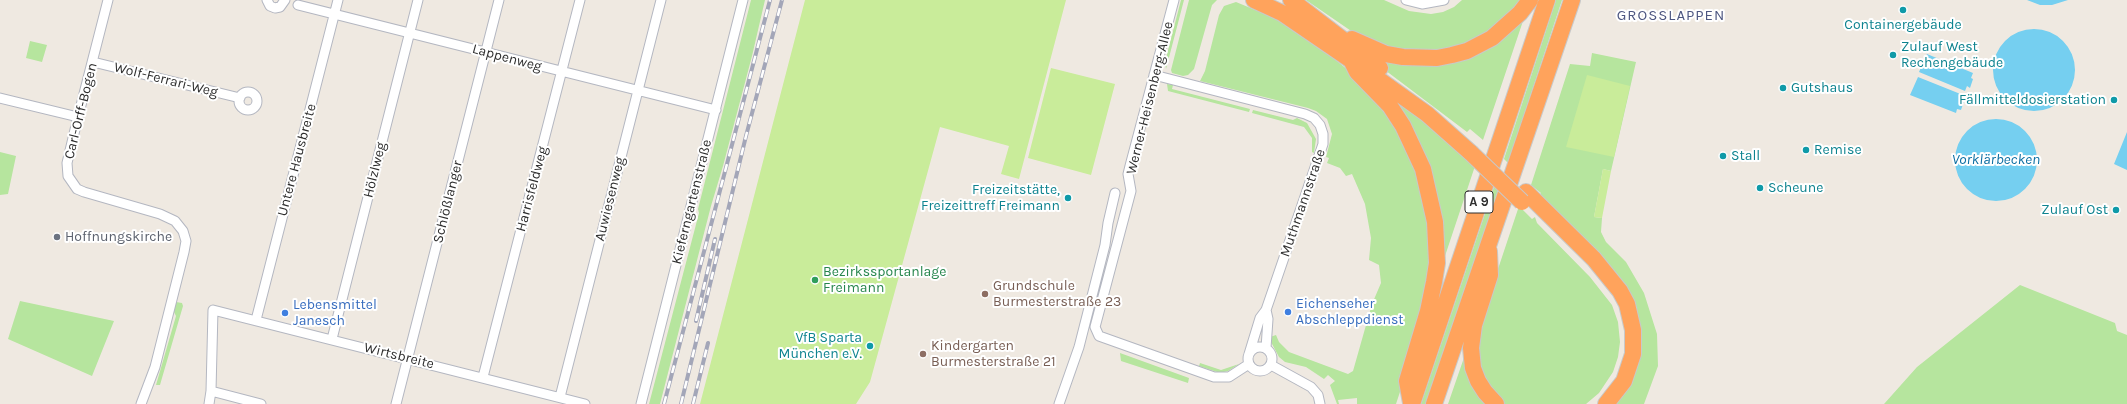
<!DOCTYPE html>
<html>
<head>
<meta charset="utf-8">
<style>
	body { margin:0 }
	canvas { display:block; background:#efe9e1 }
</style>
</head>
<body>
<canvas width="2127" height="404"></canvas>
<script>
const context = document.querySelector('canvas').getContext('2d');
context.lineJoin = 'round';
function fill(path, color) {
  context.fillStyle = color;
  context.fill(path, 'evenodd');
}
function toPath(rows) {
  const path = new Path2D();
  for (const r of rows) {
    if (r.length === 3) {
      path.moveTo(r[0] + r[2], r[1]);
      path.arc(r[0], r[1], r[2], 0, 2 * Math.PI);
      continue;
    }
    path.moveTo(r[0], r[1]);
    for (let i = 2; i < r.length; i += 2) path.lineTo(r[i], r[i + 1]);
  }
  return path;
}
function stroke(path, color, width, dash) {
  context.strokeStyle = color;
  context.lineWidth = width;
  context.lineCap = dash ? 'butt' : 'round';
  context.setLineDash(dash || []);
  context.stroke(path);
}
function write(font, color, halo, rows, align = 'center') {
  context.font = font + ' Karla,sans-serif';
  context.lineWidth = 4;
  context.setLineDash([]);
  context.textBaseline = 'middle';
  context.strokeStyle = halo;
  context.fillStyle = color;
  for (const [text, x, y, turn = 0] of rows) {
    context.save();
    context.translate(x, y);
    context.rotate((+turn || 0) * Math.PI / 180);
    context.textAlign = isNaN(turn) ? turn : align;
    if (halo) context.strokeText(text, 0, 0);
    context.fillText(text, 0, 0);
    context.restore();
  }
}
const green = toPath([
	[751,0,765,0,752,56,723,166,711,206,660,404,649,404,699,213,698,209],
	[1181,0,1184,0,1166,69,1165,62],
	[1189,0,1217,0,1212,5,1194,69,1188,75,1183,76,1172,73,1171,70],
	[1306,0,1384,0,1409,11,1431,14,1443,12,1454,7,1462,0,1523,0,1501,25,1456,49,1404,53,1357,35],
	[1556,0,1562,0,1508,163,1504,159],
	[1236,2,1277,19,1322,49,1364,83,1409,146,1433,238,1419,334,1396,404,1357,404,1357,398,1338,400,1339,404,1337,404,1330,385,1335,381,1328,375,1324,379,1306,367,1285,362,1279,357,1271,342,1270,337,1276,335,1279,342,1289,352,1348,374,1353,371,1372,304,1381,283,1379,265,1369,260,1371,238,1365,204,1352,174,1346,176,1340,168,1327,163,1329,158,1326,157,1332,134,1327,119,1316,111,1308,108,1200,81,1205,71,1219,15,1224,6],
	[1523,21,1483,140,1470,129,1467,132,1369,58,1421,64],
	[30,41,47,45,42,62,26,58],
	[1592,53,1636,62,1611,171,1603,169,1594,217,1602,218,1601,232,1606,242,1626,262,1644,293,1657,334,1658,366,1644,404,1611,404,1626,383,1631,308,1539,196,1541,193,1531,185,1570,64,1590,66],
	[1167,84,1173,85,1172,89,1250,109,1249,112,1168,91],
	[1386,94,1419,115,1475,166,1443,262,1439,219],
	[1253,110,1293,120,1297,118,1307,123,1316,139,1314,153,1312,152,1312,138,1304,127,1252,113],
	[0,152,16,156,8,194,0,195],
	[1495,184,1499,188,1426,404,1421,404],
	[1519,206,1532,219,1535,217,1537,223,1590,277,1612,305,1618,322,1620,342,1618,357,1613,372,1599,393,1586,404,1502,404,1489,391,1476,359,1480,323],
	[2020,285,2115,323,2117,331,2127,335,2127,404,1884,404,1917,367],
	[20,301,114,321,92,376,8,339],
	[176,302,182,303,183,306,162,378,160,385,156,385,176,316,174,312],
	[1467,349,1489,404,1448,404],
	[1120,353,1189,378,1188,383,1121,361],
	[1200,363,1221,370,1239,364,1228,371,1220,373,1199,366]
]);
const pitch = toPath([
	[805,0,1066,0,1019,179,1001,174,1009,146,940,127,870,382,856,404,700,404],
	[1051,68,1115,84,1091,175,1028,158],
	[1587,75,1630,86,1614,157,1566,147],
	[1603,169,1611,171,1602,218,1594,217]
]);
const water = toPath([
	[2027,0,2068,0,2052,5,2040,5],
	[2034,70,41],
	[1927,54,1973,73,1971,78,1973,79,1970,88,1967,86,1965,91,1919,72],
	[1918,77,1963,95,1962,100,1964,101,1961,110,1957,109,1956,113,1910,95],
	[1996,160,41],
	[2127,132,2127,170,2114,164]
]);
const minor = toPath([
	[108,0,78,117,67,163,68,176,77,189,84,192,160,214,175,221,183,231,186,241,184,252,155,367,141,404],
	[267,0,270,6,275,8,280,7,285,0],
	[1174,0,1130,166,1128,174,1131,191,1095,327,1099,336,1214,377,1229,377,1249,364],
	[1406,0,1422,4,1444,0],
	[298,5,716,110],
	[93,62,240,98],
	[1154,75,1305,114,1314,118,1320,125,1323,134,1323,144,1266,310,1260,318,1249,354],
	[248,101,9],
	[0,98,78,117],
	[256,320,338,0],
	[332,339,418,0],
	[1260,359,12],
	[1266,348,1268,319,1266,310],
	[1271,365,1311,387,1318,395,1320,404],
	[483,377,580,0],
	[211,391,261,404],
	[560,397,661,0],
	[209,404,211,391,213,310,585,404],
	[396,404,499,0],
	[641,404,743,0],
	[1059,404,1079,347,1105,245,1108,223,1115,193]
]);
const motorway = toPath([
	[1254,0,1282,13,1374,76,1427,114,1471,153],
	[1291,0,1380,68],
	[1352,39,1386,54,1403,57,1437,58,1452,55,1467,51,1492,38,1520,13,1530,0],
	[1352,62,1357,72,1390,106,1403,126,1423,169,1435,222,1437,263,1434,282,1428,311,1407,381,1411,403],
	[1526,192,1594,259,1620,291,1627,304,1633,330,1633,354,1624,381,1606,404],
	[1489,251,1490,275,1474,325,1471,348,1473,368,1478,381,1485,392,1496,404],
	[1412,404,1547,0],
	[1434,404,1572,0]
]);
const rail = toPath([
	[696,321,715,239],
	[664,404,770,0],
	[681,404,746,136,782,0],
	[693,404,708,343]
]);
const motorwayBridge = toPath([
	[1471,153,1522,202]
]);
const markers = [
	[1903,10,4,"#0f9aa8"],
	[1893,55,4,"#0f9aa8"],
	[1783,88,4,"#0f9aa8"],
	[2114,100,4,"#0f9aa8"],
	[1806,150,4,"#0f9aa8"],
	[1723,156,4,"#0f9aa8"],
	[1760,188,4,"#0f9aa8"],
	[1068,198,4,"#0f9aa8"],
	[2116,210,4,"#0f9aa8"],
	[57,237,4,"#6b7280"],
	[815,280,4,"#2e9e5b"],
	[985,294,4,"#8d6e63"],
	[1288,312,4,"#3f7fe0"],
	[285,313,4,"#3f7fe0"],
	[870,346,4,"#0f9aa8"],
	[923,354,4,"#8d6e63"]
];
const shields = [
	[1479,202,28]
];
const shieldNames = [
	["A 9",1479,202]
];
const cultureNames = [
	["Containergebäude",1903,25,"center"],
	["Zulauf West",1901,47],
	["Rechengebäude",1901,63],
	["Gutshaus",1791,88],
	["Fällmitteldosierstation",2106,100,"right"],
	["Remise",1814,150],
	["Stall",1731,156],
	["Scheune",1768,188],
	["Freizeitstätte,",1060,190,"right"],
	["Freizeittreff Freimann",1060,206,"right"],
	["Zulauf Ost",2108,210,"right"],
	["VfB Sparta",862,338,"right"],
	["München e.V.",862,354,"right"]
];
const streetNames = [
	["Lappenweg",507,58,15],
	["Wolf-Ferrari-Weg",166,80,14],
	["Werner-Heisenberg-Allee",1150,98,-76],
	["Carl-Orff-Bogen",81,111,-76],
	["Untere Hausbreite",297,160,-75],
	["Hölzlweg",375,170,-76],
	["Harrisfeldweg",532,189,-75],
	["Auwiesenweg",610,199,-76],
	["Schlößlanger",448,202,-76],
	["Kieferngartenstraße",692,202,-76],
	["Muthmannstraße",1303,203,-71],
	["Wirtsbreite",399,356,14]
];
const worshipNames = [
	["Hoffnungskirche",65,237]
];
const leisureNames = [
	["Bezirkssportanlage",823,272],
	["Freimann",823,288]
];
const educationNames = [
	["Grundschule",993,286],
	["Burmesterstraße 23",993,302],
	["Kindergarten",931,346],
	["Burmesterstraße 21",931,362]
];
const shopNames = [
	["Eichenseher",1296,304],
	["Abschleppdienst",1296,320],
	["Lebensmittel",293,305],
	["Janesch",293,321]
];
const neighbourhoodNames = [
	["GROSSLAPPEN",1671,16]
];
const waterNames = [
	["Vorklärbecken",1996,160]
];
fill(green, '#b6e59e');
fill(pitch, '#c9ec9a');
fill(water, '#75cff0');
stroke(minor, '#b4b7c1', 11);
stroke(motorway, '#c9c9c9', 18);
stroke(minor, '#fff', 9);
stroke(motorway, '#ffa35c', 16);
stroke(rail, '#a3a6b8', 4);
stroke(rail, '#fff', 2.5, [8]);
stroke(motorwayBridge, '#c9c9c9', 18, []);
stroke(motorwayBridge, '#ffa35c', 16);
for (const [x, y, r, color] of markers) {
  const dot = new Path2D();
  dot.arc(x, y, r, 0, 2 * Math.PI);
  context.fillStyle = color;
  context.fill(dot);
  stroke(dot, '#fff', 1.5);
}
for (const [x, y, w] of shields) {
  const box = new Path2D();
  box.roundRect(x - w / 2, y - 11, w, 22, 3);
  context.fillStyle = '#fff';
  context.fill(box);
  stroke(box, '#2e2e2e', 1);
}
write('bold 13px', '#2e2e2e', null, shieldNames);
write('14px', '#0d838f', '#fff', cultureNames, 'left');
write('14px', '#2e2e2e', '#fff', streetNames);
write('14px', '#5b616d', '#fff', worshipNames, 'left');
write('14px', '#27864d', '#fff', leisureNames, 'left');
write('14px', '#785e54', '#fff', educationNames, 'left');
write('14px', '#366cbe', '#fff', shopNames, 'left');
context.letterSpacing = '1px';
write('15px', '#4d5680', '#fff', neighbourhoodNames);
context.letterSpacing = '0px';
write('italic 15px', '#0d6fa3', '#fff', waterNames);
</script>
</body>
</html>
